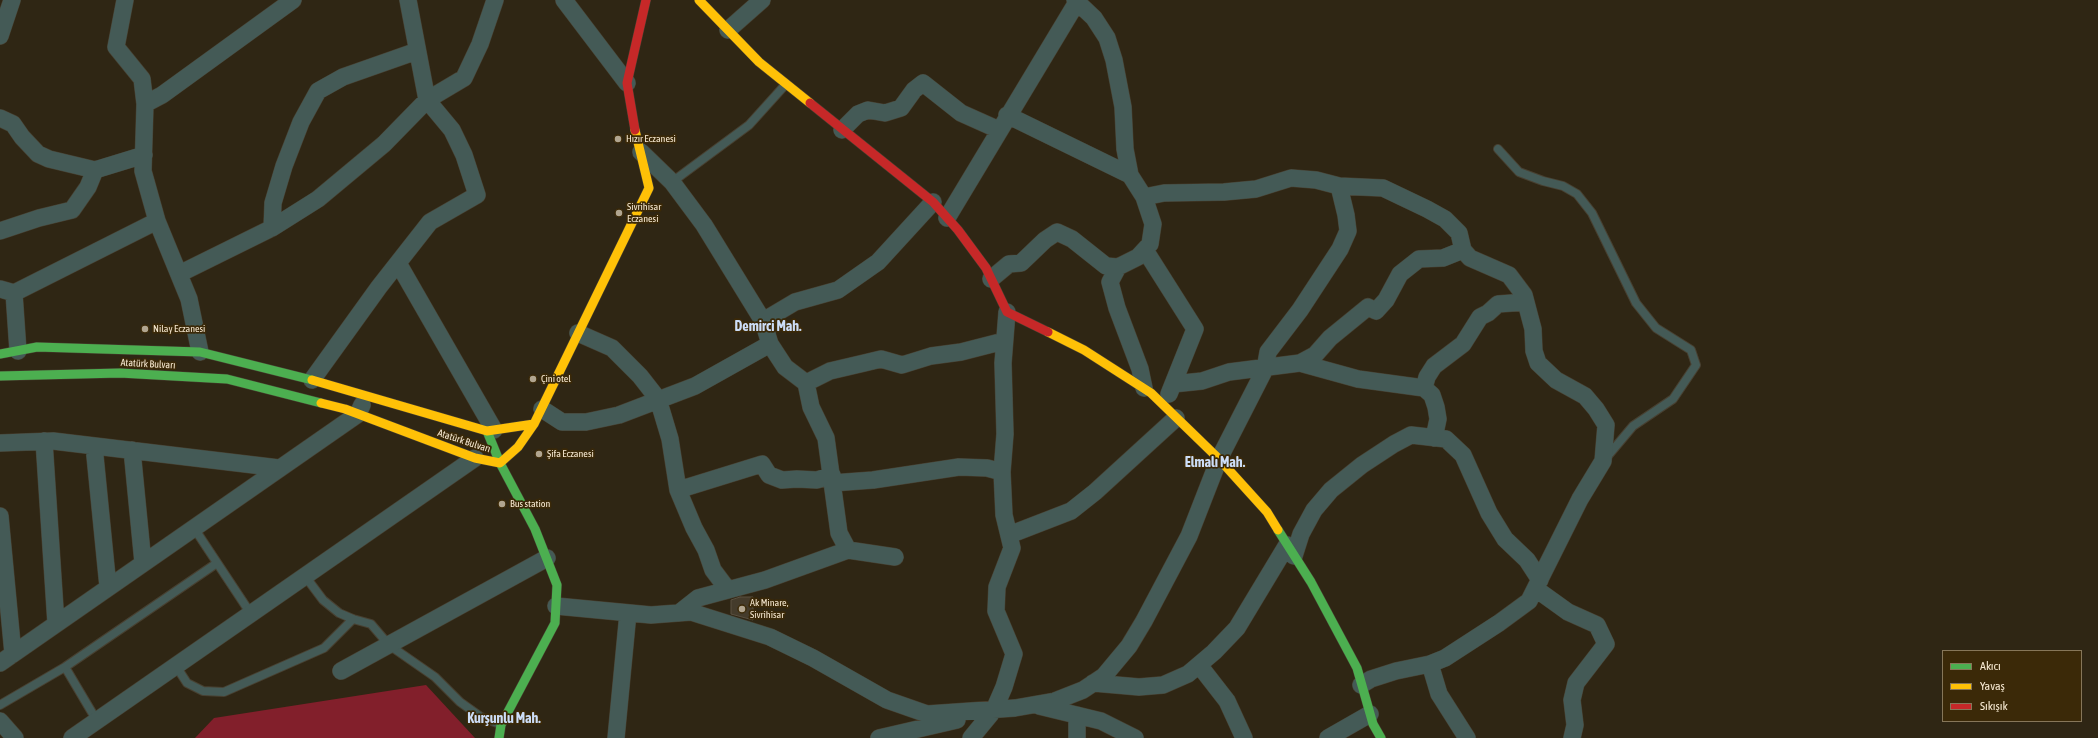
<!DOCTYPE html>
<html>
<head>
<meta charset="utf-8">
<style>
	body { margin:0 }
	#map { position:relative; width:2098px; height:738px; overflow:hidden; background:#2f2614; font-family:"Asap Condensed",sans-serif }
	canvas { display:block }
	.legend { position:absolute; left:1942px; top:650px; width:140px; height:72px; box-sizing:border-box; background:#3b2908; border:1px solid #867659; margin:0; padding:5px 7px; list-style:none; font-size:12px; color:#f7e9d2 }
	.legend li { display:flex; align-items:center; gap:8px; height:20px }
	.legend b { width:20px; border:1px solid #867659 }
</style>
</head>
<body>
<div id="map">
<canvas width="2098" height="738"></canvas>
<ul class="legend">
<li><b style="height:5px;background:#4caf50"></b>Akıcı</li>
<li><b style="height:5px;background:#ffc107"></b>Yavaş</li>
<li><b style="height:5px;background:#c62828"></b>Sıkışık</li>
</ul>
</div>
<script>
const context = document.querySelector('canvas').getContext('2d');
context.lineJoin = 'round';
function fill(path, color) {
  context.fillStyle = color;
  context.fill(path, 'evenodd');
}
function toPath(rows) {
  const path = new Path2D();
  for (const r of rows) {
    path.moveTo(r[0], r[1]);
    for (let i = 2; i < r.length; i += 2) path.lineTo(r[i], r[i + 1]);
  }
  return path;
}
function stroke(path, color, width, dash) {
  context.strokeStyle = color;
  context.lineWidth = width;
  context.lineCap = dash ? 'butt' : 'round';
  context.setLineDash(dash || []);
  context.stroke(path);
}
function write(font, color, halo, rows, align = 'center') {
  context.font = font + ' "Asap Condensed",sans-serif';
  context.lineWidth = 3.5;
  context.setLineDash([]);
  context.textBaseline = 'middle';
  context.strokeStyle = halo;
  context.fillStyle = color;
  for (const [text, x, y, turn = 0] of rows) {
    context.save();
    context.translate(x, y);
    context.rotate((+turn || 0) * Math.PI / 180);
    context.textAlign = isNaN(turn) ? turn : align;
    if (halo) context.strokeText(text, 0, 0);
    context.fillText(text, 0, 0);
    context.restore();
  }
}
const green = toPath([
	[426,685,475,738,195,738,214,718]
]);
const building = toPath([
	[740,597,753,597,753,620,731,614,731,600,740,597]
]);
const lane = toPath([
	[1498,149,1519,172,1543,181,1563,186,1577,194,1592,213,1636,303,1656,328,1691,350,1696,365,1673,399,1633,426,1606,458],
	[672,182,749,125,786,84],
	[194,528,251,614],
	[305,576,323,600,339,613,353,619,371,624,389,645,435,677,460,702,481,717,500,724],
	[176,666,187,683,203,691,224,692,324,648,353,619],
	[65,667,97,721],
	[0,705,65,667,217,563]
]);
const street = toPath([
	[125,0,116,47,142,79,145,104,143,171,157,221,189,299,200,352],
	[564,0,627,83],
	[728,30,762,0],
	[0,36,12,0],
	[145,104,162,95,293,0],
	[1007,115,1130,175],
	[0,118,13,124,22,137,38,154,49,159,95,170],
	[842,130,858,114,868,110,885,113,901,108,914,90,923,83,961,113,999,130],
	[1144,197,1164,193,1224,192,1256,189,1291,178,1316,180,1339,186,1383,188,1427,209,1445,219,1459,233,1463,250,1470,258,1509,275,1524,295,1533,329,1534,351,1538,363,1556,380,1585,396,1596,409,1606,425,1603,461,1580,499,1529,601,1499,623,1445,658,1430,664,1396,671,1371,679,1361,685],
	[947,218,1077,2],
	[272,228,273,203,284,166,301,122,318,91,343,77,417,51],
	[0,231,39,218,72,210,88,187,95,170,144,155],
	[1145,250,1195,329,1169,394],
	[398,263,494,430],
	[1118,267,1110,282,1117,308,1140,369,1144,388],
	[179,274,272,228,318,199,384,144,427,100,464,78,480,44,495,0],
	[991,279,1009,264,1021,263,1045,240,1057,232,1072,239,1106,266,1118,267,1138,257,1150,244,1153,224,1144,197,1130,175,1125,149,1123,107,1114,60,1107,38,1094,18,1075,0],
	[0,289,14,293],
	[763,321,795,302,838,290,878,262,933,202],
	[578,333,612,348,640,376,658,399,670,439,678,490,694,528,706,550,713,570,728,590],
	[770,344,785,367,806,383,811,407,826,438,839,533,848,550],
	[18,351,14,293,157,221],
	[1300,363,1358,379,1424,388,1432,395,1436,407,1438,419,1434,438],
	[312,380,379,287,430,222,477,195,464,155,452,130,427,100,408,0],
	[806,383,830,371,860,364,881,359,902,365,931,356,961,352,1004,341],
	[1173,384,1202,381,1229,372,1300,363,1315,355,1330,338,1368,307,1376,311,1386,300,1400,274,1419,259,1443,258,1463,250],
	[1424,388,1427,377,1434,366,1463,344,1480,317,1488,313,1498,304,1526,302],
	[542,409,562,422,586,422,619,415,695,386,770,344,763,321,704,225,672,182,641,152],
	[44,441,56,624],
	[0,443,53,441,279,468],
	[94,446,108,587],
	[132,450,143,563],
	[832,483,873,480,959,467,987,468,1002,472],
	[678,490,762,464,769,475,782,480,797,479,817,480,832,475],
	[0,516,13,654],
	[1009,535,1071,511,1095,492,1176,418],
	[1294,556,1301,534,1314,510,1331,490,1362,465,1394,444,1411,435,1446,439,1463,455,1489,513,1505,539,1527,560,1540,580],
	[1536,589,1568,612,1597,625,1606,644,1576,683,1572,700,1575,725,1572,738],
	[556,606,651,615,691,612,770,637,813,658,887,700,927,714,1015,708,1055,701,1083,690,1104,676,1129,646,1144,621,1189,536,1219,459,1265,369,1268,352,1300,310,1340,249,1348,231,1346,215,1339,186],
	[679,613,698,598,765,580,848,550,895,557],
	[0,663,358,414,362,405],
	[1430,664,1439,694,1467,738],
	[1199,665,1227,701,1244,738],
	[341,671,547,558],
	[1093,683,1139,687,1163,685,1188,674,1214,652,1237,628,1287,545],
	[1039,706,1101,721,1135,738],
	[1077,715,1077,738],
	[0,721,15,738],
	[72,738,475,458],
	[616,738,628,613],
	[879,738,957,720],
	[971,738,994,710,1004,687,1014,654,996,611,997,587,1012,548,1004,515,1002,472,1005,434,1003,363,1007,312],
	[1328,738,1370,714]
]);
const fast = toPath([
	[0,354,37,347,200,352,312,380],
	[0,376,120,373,227,379,321,403],
	[487,431,500,463,535,529,557,585,555,623,501,725,499,738],
	[1278,530,1311,582,1357,668,1373,724,1381,738]
]);
const slow = toPath([
	[699,0,759,62,810,103],
	[1048,332,1084,350,1151,393,1219,459,1267,512,1278,530],
	[312,380,487,431,534,424],
	[321,403,345,409,475,458,500,463,518,447,534,424],
	[534,424,649,188,635,130]
]);
const jam = toPath([
	[810,103,933,202,958,230,986,268,1007,312,1048,332],
	[635,130,627,83,646,0]
]);
const markers = [
	[618,139,4,"#b1a590"],
	[619,213,4,"#b1a590"],
	[145,329,4,"#b1a590"],
	[533,379,4,"#b1a590"],
	[539,454,4,"#b1a590"],
	[502,504,4,"#b1a590"],
	[742,609,4,"#b1a590"]
];
const poiNames = [
	["Hızır Eczanesi",626,139],
	["Sivrihisar",627,207],
	["Eczanesi",627,219],
	["Nilay Eczanesi",153,329],
	["Çini otel",541,379],
	["Şifa Eczanesi",547,454],
	["Bus station",510,504],
	["Ak Minare,",750,603],
	["Sivrihisar",750,615]
];
const streetNames = [
	["Atatürk Bulvarı",148,364,3],
	["Atatürk Bulvarı",464,441,18]
];
const districtNames = [
	["Demirci Mah.",768,327],
	["Elmalı Mah.",1215,463],
	["Kurşunlu Mah.",504,719]
];
fill(green, '#821f2b');
fill(building, '#443b2b');
stroke(building, '#5a5040', 1);
stroke(lane, '#484031', 10);
stroke(street, '#484031', 18);
stroke(fast, '#484031', 10);
stroke(slow, '#484031', 10);
stroke(jam, '#484031', 10);
stroke(lane, '#445a56', 8);
stroke(street, '#445a56', 17);
stroke(fast, '#4caf50', 9);
stroke(slow, '#ffc107', 9);
stroke(jam, '#c62828', 9);
for (const [x, y, r, color] of markers) {
  const dot = new Path2D();
  dot.arc(x, y, r, 0, 2 * Math.PI);
  context.fillStyle = color;
  context.fill(dot);
  stroke(dot, '#3b2908', 1.5);
}
write('10px', '#f7e9d2', '#3b2908', poiNames, 'left');
write('10px', '#f7e9d2', '#3b2908', streetNames);
write('bold 14px', '#ccddf7', '#3b2908', districtNames);
</script>
</body>
</html>
